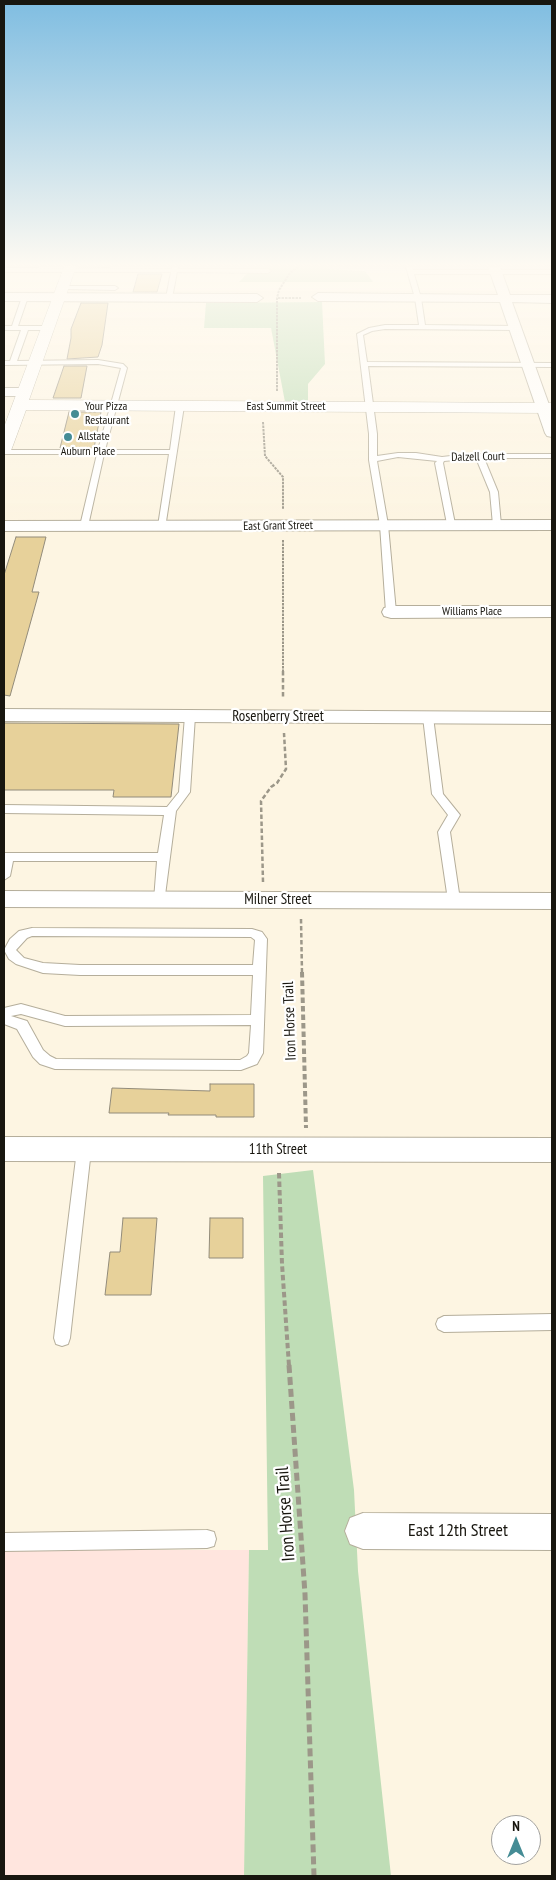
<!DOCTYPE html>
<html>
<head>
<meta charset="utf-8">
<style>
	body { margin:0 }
	#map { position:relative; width:556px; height:1880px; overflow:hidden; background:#fdf5e2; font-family:"PT Sans Narrow",sans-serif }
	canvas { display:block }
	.frame { position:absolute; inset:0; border:5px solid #18160f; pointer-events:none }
	.north { position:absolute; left:491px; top:1815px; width:50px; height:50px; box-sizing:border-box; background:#fff; border:1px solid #a3a29f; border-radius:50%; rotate:0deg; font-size:14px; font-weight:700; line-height:20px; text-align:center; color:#18160f }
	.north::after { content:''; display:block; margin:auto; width:18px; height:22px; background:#458c95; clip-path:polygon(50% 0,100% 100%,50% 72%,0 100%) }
</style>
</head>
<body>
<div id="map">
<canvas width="556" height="1880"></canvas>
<div class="frame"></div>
<div class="north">N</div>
</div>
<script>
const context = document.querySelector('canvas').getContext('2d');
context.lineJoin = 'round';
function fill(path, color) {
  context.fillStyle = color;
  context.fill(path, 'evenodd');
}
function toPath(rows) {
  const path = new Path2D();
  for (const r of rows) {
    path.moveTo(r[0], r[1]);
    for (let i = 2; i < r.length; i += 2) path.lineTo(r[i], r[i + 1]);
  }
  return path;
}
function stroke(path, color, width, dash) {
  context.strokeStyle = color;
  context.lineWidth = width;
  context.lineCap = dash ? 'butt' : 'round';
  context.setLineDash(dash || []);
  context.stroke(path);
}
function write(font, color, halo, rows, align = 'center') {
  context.font = font + ' "PT Sans Narrow",sans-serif';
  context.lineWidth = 4.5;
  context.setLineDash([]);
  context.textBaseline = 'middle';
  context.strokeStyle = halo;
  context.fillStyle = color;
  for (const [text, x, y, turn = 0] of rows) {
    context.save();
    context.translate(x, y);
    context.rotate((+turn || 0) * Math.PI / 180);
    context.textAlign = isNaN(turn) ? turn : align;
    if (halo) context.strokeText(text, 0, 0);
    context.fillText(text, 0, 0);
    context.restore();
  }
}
const education = toPath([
	[4,1550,249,1550,244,1876,4,1876]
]);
const green = toPath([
	[253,267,328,267,328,269,365,271,373,282,239,282],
	[322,302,325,364,308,384,308,402,285,402,271,328,204,328,206,303],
	[313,1170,354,1490,358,1571,391,1876,244,1876,249,1550,268,1550,263,1176]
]);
const building = toPath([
	[138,274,162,274,157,292,133,292,138,274],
	[81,303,108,303,102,345,98,357,67,359,71,338,71,329,81,303],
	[64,366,87,366,81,398,53,398,64,366],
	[69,412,101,412,94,448,60,448,69,412],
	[16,537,46,537,32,592,39,592,10,696,4,695,4,575,16,537],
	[4,723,179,724,171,797,113,797,114,790,4,790,4,723],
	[210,1084,254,1084,254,1117,216,1117,216,1115,168,1115,169,1113,109,1113,112,1088,210,1091,210,1084],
	[123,1218,157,1218,151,1295,105,1295,110,1252,120,1252,123,1218],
	[210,1218,243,1218,243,1258,209,1258,210,1218]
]);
const pathFar3 = toPath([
	[278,298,301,298],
	[277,391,277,298,279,290,290,273,298,267],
	[263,422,265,456,283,477,283,509],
	[283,540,283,672]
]);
const pathFar2 = toPath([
	[283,671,283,699],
	[263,882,261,801,271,787,277,783,286,769,284,733],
	[301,919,302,973]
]);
const pathFar1 = toPath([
	[302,972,306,1128],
	[279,1173,282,1264,289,1366]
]);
const path = toPath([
	[289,1365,305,1594,314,1876]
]);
const lane = toPath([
	[172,267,178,267,177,269,268,269,271,271,268,273,177,272,172,298,169,300,166,298,171,272,4,272,4,268,172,269,172,267],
	[406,267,412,267,413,270,552,270,552,274,414,274,421,298,425,325,516,326,519,328,516,330,385,329,372,331,363,335,367,362,552,363,552,367,368,366,377,434,377,456,398,453,416,453,442,457,468,454,552,454,552,458,484,458,498,492,501,525,497,527,493,525,490,492,476,458,444,461,443,463,455,524,451,526,447,524,435,463,437,461,398,457,377,461,388,525,396,612,391,615,386,612,380,525,369,460,369,434,357,334,369,328,385,325,419,325,415,298,406,267],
	[62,286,115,286,118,288,115,290,60,289,62,286],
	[25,295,28,297,18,326,47,326,50,328,47,330,28,330,17,361,98,360,123,364,127,368,105,450,170,450,176,406,180,404,184,406,165,528,158,526,169,454,104,454,88,526,84,528,80,526,97,454,4,454,4,450,98,450,121,368,98,364,4,365,4,361,10,361,21,330,4,330,4,326,12,326,22,297,25,295],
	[190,713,195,716,190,792,176,811,164,903,160,904,154,900,157,861,13,861,10,876,4,880,4,853,158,853,164,815,4,813,4,805,167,807,179,792,185,716,190,713],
	[428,714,433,717,443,794,460,815,450,832,460,900,454,904,448,900,438,832,448,815,432,794,423,717,428,714],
	[32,928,252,929,262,932,267,939,263,1053,257,1064,241,1070,55,1069,40,1064,33,1057,17,1029,4,1024,4,1008,21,1004,65,1016,251,1015,253,975,80,975,43,973,16,964,9,959,4,950,10,939,19,931,32,928],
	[32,936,251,937,255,940,253,965,80,965,43,963,24,958,16,950,27,938,32,936],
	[21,1014,65,1026,251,1025,249,1053,247,1056,240,1060,56,1059,50,1056,43,1050,27,1021,11,1016,21,1014],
	[84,1144,89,1146,91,1150,70,1338,68,1344,62,1346,56,1344,54,1338,77,1150,79,1146,84,1144],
	[552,1314,552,1330,444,1332,438,1329,436,1324,438,1319,444,1316,552,1314],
	[207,1530,214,1532,216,1539,214,1546,207,1548,4,1551,4,1533,207,1530]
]);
const street = toPath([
	[488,267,500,267,510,295,552,295,552,303,512,302,552,413,552,437,547,436,545,433,500,302,318,301,312,297,318,293,498,295,488,267],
	[4,293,257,294,263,298,257,302,4,301,4,293],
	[4,388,24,388,31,392,24,396,4,396,4,388],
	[552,520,552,530,4,531,4,521,552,520],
	[391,606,552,606,552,617,391,618,384,616,382,612,384,608,391,606],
	[4,709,552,712,552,724,4,721,4,709],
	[4,891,552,893,552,909,4,907,4,891],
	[4,1137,552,1138,552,1162,4,1161,4,1137],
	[363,1513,552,1514,552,1550,363,1549,350,1544,345,1531,350,1518,363,1513]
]);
const secondary = toPath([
	[64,267,76,267,29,400,552,403,552,413,26,410,12,448,10,452,4,453,4,427,64,267]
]);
const markers = [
	[75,414,5,"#458c95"],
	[68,437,5,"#458c95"]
];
const farPoinames = [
	["Your Pizza",85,407],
	["Restaurant",85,421],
	["Allstate",78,437]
];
const farStreetnames = [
	["East Summit Street",286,407],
	["Auburn Place",88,452],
	["Dalzell Court",478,457,-1],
	["East Grant Street",278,526,-1],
	["Williams Place",472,612]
];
const streetNames = [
	["Rosenberry Street",278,717],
	["Milner Street",278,900],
	["Iron Horse Trail",290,1021,-92],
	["11th Street",278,1150]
];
const nearStreetnames = [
	["Iron Horse Trail",286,1514,-94],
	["East 12th Street",458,1531]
];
fill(education, '#ffe5de');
fill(green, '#bfddb6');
fill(building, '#e7d19a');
stroke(building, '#928b7a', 1);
stroke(lane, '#b5ae9b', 2);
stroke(street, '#b5ae9b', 2);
stroke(secondary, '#b5ae9b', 1);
stroke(pathFar3, '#9c9789', 2, [2.5, 1]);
stroke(pathFar2, '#9c9789', 2.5, [4.5, 2.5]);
stroke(pathFar1, '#9c9789', 4, [5.5, 3]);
stroke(path, '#9c9789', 5, [8, 4]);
fill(lane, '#fff');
fill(street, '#fff');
fill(secondary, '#fff');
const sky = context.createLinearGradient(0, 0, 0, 530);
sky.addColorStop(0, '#7fbde1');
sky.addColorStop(0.5, '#fefaf2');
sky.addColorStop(1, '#fefaf200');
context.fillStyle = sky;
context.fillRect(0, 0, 556, 530);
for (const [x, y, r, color] of markers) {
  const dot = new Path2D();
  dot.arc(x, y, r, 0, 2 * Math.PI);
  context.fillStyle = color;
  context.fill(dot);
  stroke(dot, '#fff', 2);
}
write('12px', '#18160f', '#fff', farPoinames, 'left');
write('12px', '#18160f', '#fff', farStreetnames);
write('15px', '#18160f', '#fff', streetNames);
write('18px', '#18160f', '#fff', nearStreetnames);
</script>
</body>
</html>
